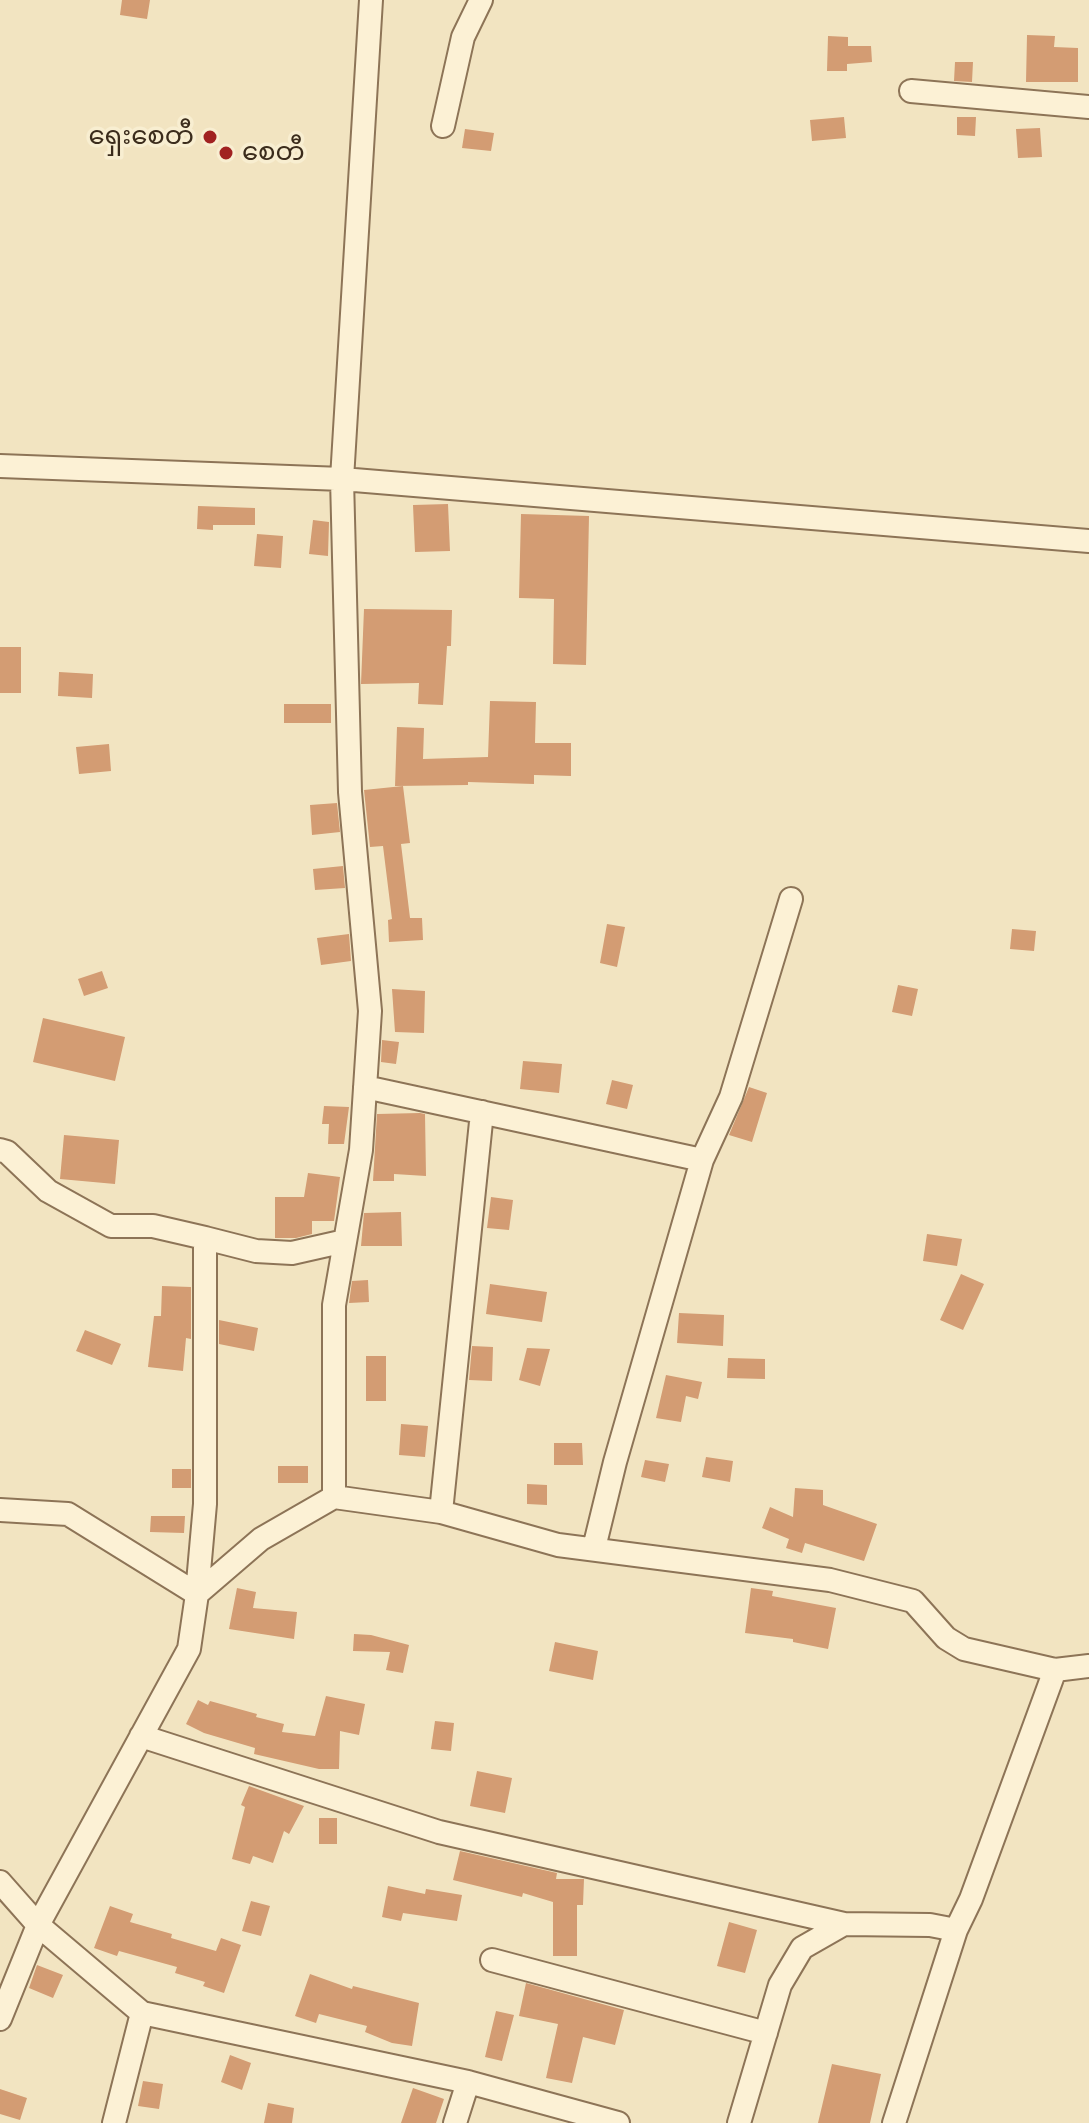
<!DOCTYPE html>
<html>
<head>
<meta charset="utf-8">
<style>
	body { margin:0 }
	canvas { display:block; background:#f2e4c1 }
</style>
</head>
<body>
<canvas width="1089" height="2123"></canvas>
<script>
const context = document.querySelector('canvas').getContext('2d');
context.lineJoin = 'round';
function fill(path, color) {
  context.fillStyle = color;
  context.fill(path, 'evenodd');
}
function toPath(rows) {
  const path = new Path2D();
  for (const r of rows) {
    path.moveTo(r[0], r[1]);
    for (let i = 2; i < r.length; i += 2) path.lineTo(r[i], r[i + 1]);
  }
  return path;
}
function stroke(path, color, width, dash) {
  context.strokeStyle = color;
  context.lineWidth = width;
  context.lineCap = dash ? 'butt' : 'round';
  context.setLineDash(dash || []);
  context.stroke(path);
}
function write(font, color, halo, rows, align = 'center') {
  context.font = font + ' Bitter,"Noto Sans Myanmar",serif';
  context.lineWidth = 7;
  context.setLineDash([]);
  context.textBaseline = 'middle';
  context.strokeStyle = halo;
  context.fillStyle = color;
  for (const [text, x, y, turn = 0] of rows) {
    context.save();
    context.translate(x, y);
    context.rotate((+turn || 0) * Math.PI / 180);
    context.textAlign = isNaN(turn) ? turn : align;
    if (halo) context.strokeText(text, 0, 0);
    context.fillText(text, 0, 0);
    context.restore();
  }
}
const building = toPath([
	[122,0,150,0,147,19,120,15],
	[1027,35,1055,36,1054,47,1078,48,1078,82,1026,82],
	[828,36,848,37,848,46,871,46,872,62,847,64,847,71,827,71],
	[955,62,973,62,972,82,954,81],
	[844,117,846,138,812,141,810,120],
	[957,117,976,117,975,136,957,135],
	[1040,128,1042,157,1018,158,1016,129],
	[465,129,494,133,491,151,462,148],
	[448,504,450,551,415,552,413,505],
	[198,506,255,508,255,525,213,525,213,530,197,529],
	[521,514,589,516,586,665,553,664,554,599,519,598],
	[313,520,329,522,328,556,309,554],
	[257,534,283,536,281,568,254,566],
	[364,609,452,610,451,646,447,646,443,705,418,704,419,683,361,684],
	[0,647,21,647,21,693,0,693],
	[59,672,93,674,92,698,58,696],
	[490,701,536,702,535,743,571,743,571,776,534,775,534,784,468,782,468,785,395,786,397,727,424,728,423,759,488,757],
	[284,704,331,704,331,723,284,723],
	[109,744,111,771,79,774,76,747],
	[403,786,410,843,401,844,410,918,422,918,423,940,389,942,388,920,392,919,383,846,370,847,364,790],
	[337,803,340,832,312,835,310,805],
	[343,866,345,888,315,890,313,869],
	[607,924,625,927,617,967,600,963],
	[1012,929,1036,931,1034,951,1010,949],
	[349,934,351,961,321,965,317,938],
	[102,971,108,988,84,996,78,979],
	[898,985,918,989,912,1016,892,1012],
	[392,989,425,991,424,1033,395,1032],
	[43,1018,125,1037,115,1081,33,1062],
	[382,1040,399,1042,396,1064,381,1062],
	[523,1061,562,1064,559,1093,520,1089],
	[612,1080,633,1085,627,1109,606,1104],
	[749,1087,767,1093,752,1142,729,1135],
	[324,1106,349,1107,344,1144,328,1144,329,1124,322,1124],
	[420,1113,425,1114,426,1176,394,1174,394,1181,373,1181,377,1114],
	[64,1135,119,1140,115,1184,60,1179],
	[308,1173,340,1177,334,1221,312,1221,312,1234,296,1238,275,1238,275,1197,304,1197],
	[491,1197,513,1200,509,1230,487,1228],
	[401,1212,402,1246,361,1246,364,1213],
	[927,1234,962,1239,957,1266,923,1261],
	[961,1274,984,1284,963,1330,940,1320],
	[368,1280,369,1302,349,1303,352,1281],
	[490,1284,547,1292,542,1322,486,1314],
	[162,1286,191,1287,191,1339,186,1338,183,1371,148,1367,154,1316,161,1316],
	[679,1313,724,1315,723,1346,677,1343],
	[219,1320,258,1328,254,1351,219,1344],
	[85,1330,121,1344,112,1365,76,1351],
	[472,1346,493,1347,492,1381,469,1380],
	[527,1348,550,1349,540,1386,519,1380],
	[366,1356,386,1356,386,1401,366,1401],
	[728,1358,765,1359,765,1379,727,1378],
	[666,1375,702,1382,698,1399,686,1396,681,1422,656,1418],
	[401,1424,428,1426,425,1457,399,1455],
	[554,1443,582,1443,583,1465,554,1465],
	[706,1457,733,1461,730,1482,702,1477],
	[645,1460,669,1464,665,1482,641,1477],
	[278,1466,308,1466,308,1483,278,1483],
	[172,1469,191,1469,191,1488,172,1488],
	[527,1484,547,1485,547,1505,527,1504],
	[795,1488,823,1490,823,1505,877,1524,864,1561,805,1543,802,1553,786,1548,789,1539,762,1528,770,1507,793,1517],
	[151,1516,185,1516,184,1533,150,1532],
	[237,1588,256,1592,253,1608,297,1612,294,1639,229,1629],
	[751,1588,773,1591,772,1596,836,1608,828,1649,793,1642,793,1639,745,1633],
	[354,1634,371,1635,409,1645,403,1673,386,1670,390,1652,353,1651],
	[555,1642,598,1651,593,1680,549,1671],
	[326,1696,365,1704,359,1735,340,1731,339,1769,319,1769,254,1754,255,1748,204,1733,186,1724,198,1700,208,1705,210,1701,257,1714,256,1717,284,1724,282,1732,315,1736],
	[435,1721,454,1723,451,1751,431,1749],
	[477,1771,512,1778,505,1813,470,1806],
	[249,1786,304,1806,289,1834,284,1831,273,1863,253,1856,250,1864,232,1859,245,1807,241,1805],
	[319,1818,337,1818,337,1844,319,1844],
	[460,1851,557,1873,556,1879,584,1879,583,1905,577,1905,577,1956,553,1956,553,1902,523,1893,522,1897,453,1880],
	[388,1886,425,1894,426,1889,462,1895,457,1921,403,1913,401,1921,382,1917],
	[251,1901,270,1906,261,1936,242,1931],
	[110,1906,133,1914,130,1922,172,1934,171,1938,216,1951,221,1938,241,1945,224,1993,203,1986,205,1982,175,1973,177,1967,119,1951,117,1956,94,1948],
	[729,1922,757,1930,745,1973,717,1966],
	[37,1965,63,1975,53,1998,29,1988],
	[310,1974,352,1989,353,1986,419,2003,412,2046,392,2043,365,2032,367,2026,319,2014,316,2023,295,2016],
	[526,1983,624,2010,615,2045,583,2037,572,2083,546,2078,558,2024,519,2016],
	[496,2011,514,2015,502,2061,485,2057],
	[230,2055,251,2063,242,2090,221,2082],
	[832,2064,881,2074,870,2123,818,2123],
	[143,2081,163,2084,159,2109,138,2106],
	[413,2088,444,2099,436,2123,401,2123],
	[0,2089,27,2098,20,2120,0,2114],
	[268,2103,294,2108,292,2123,264,2123]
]);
const minor = toPath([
	[911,91,1089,107],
	[443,126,463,37,481,0],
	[0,466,342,479,1089,541],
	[365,1087,702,1160],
	[0,1150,7,1152,48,1191,111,1226,153,1226,205,1238],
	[334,1497,441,1512,558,1545,830,1580,913,1601,946,1638,964,1649,1055,1670],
	[0,1510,68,1514,197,1594,261,1539,334,1497,334,1305,361,1150,370,1011,350,792,342,479,371,0],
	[441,1512,482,1112],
	[594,1548,615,1462,702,1160,731,1097,791,899],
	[141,1736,439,1832,844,1924],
	[0,1882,38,1925,142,2013,468,2082,618,2123],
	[492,1960,766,2033],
	[0,2019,38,1925,189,1649,197,1594,205,1504,205,1238,256,1251,292,1253,345,1241],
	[114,2123,142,2013],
	[455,2123,468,2082],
	[739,2123,780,1985,802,1948,844,1924,930,1925,956,1930,971,1899,1055,1670,1089,1666],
	[894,2123,956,1930]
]);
const markers = [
	[210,137,8,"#a12221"],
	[226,153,8,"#a12221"]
];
const poiNames = [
	["ရှေးစေတီ",194,137],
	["စေတီ",242,153,"left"]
];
fill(building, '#d39c73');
stroke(minor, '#8d7457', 26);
stroke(minor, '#fcf1d5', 22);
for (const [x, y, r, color] of markers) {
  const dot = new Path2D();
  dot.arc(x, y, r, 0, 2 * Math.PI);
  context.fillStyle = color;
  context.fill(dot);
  stroke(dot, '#f8eed1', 3);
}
write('26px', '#3b2c1c', '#f8eed1', poiNames, 'right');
</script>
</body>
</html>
